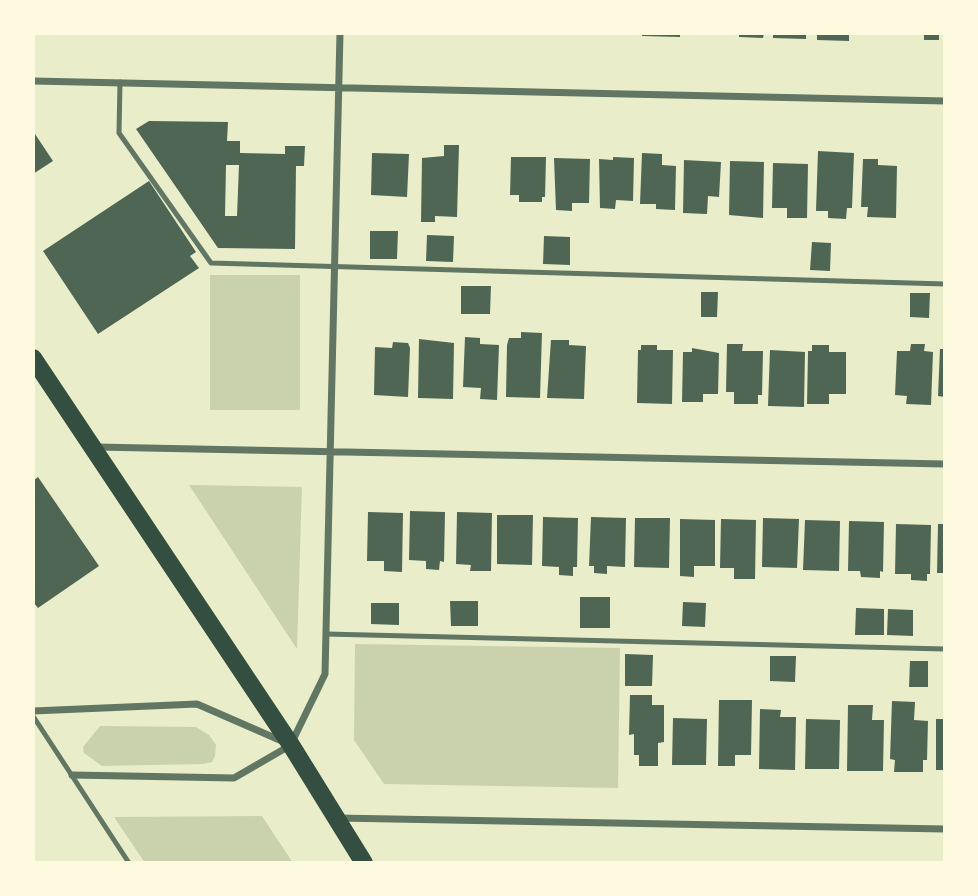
<!DOCTYPE html>
<html>
<head>
<meta charset="utf-8">
<style>
	body { margin:0 }
	#map { position:relative; width:978px; height:896px; overflow:hidden; background:#e9edc9; font-family:"Fira Sans",sans-serif }
	canvas { display:block }
	.frame { position:absolute; inset:0; border:35px solid #fefae0; pointer-events:none }
</style>
</head>
<body>
<div id="map">
<canvas width="978" height="896"></canvas>
<div class="frame"></div>
</div>
<script>
const context = document.querySelector('canvas').getContext('2d');
context.lineJoin = 'round';
function fill(path, color) {
  context.fillStyle = color;
  context.fill(path, 'evenodd');
}
function toPath(rows) {
  const path = new Path2D();
  for (const r of rows) {
    path.moveTo(r[0], r[1]);
    for (let i = 2; i < r.length; i += 2) path.lineTo(r[i], r[i + 1]);
  }
  return path;
}
function stroke(path, color, width, dash) {
  context.strokeStyle = color;
  context.lineWidth = width;
  context.lineCap = dash ? 'butt' : 'round';
  context.setLineDash(dash || []);
  context.stroke(path);
}
const green = toPath([
	[210,275,300,275,300,410,210,410],
	[189,485,302,487,297,649],
	[355,644,620,648,618,788,384,784,354,740],
	[100,726,196,727,209,735,216,745,215,756,212,762,203,764,102,766,84,753,83,747],
	[262,816,293,863,145,863,114,817]
]);
const building = toPath([
	[642,33,680,33,680,37,642,36],
	[739,33,764,33,763,38,739,37],
	[773,33,806,33,806,39,773,38],
	[817,33,849,33,849,41,817,40],
	[924,33,939,33,939,40,924,40],
	[149,121,228,122,227,141,240,141,240,153,285,154,285,146,305,146,304,166,296,166,295,249,218,248,136,129],
	[226,165,239,165,237,216,225,216],
	[33,131,53,161,33,174],
	[444,145,459,145,457,217,435,216,435,222,421,222,422,158,444,156],
	[818,151,854,153,852,208,847,208,846,219,828,218,828,211,816,211],
	[372,153,409,154,407,197,371,195],
	[642,153,662,154,662,165,676,166,675,210,656,209,656,204,640,204],
	[511,157,546,157,545,197,542,197,542,202,519,202,519,195,510,195],
	[613,157,634,158,633,201,616,200,615,209,600,208,599,159,613,160],
	[554,158,590,159,589,203,572,203,572,211,556,210],
	[863,159,878,159,878,165,897,166,896,218,867,217,868,207,861,207],
	[684,160,721,162,719,197,708,196,707,214,683,213],
	[730,161,764,162,763,218,729,215],
	[773,163,808,164,807,218,787,218,787,208,772,208],
	[149,181,196,252,190,256,199,268,98,334,43,251],
	[370,231,398,231,397,259,370,259],
	[427,235,454,236,453,262,426,261],
	[544,236,570,237,570,265,543,264],
	[812,242,831,243,830,271,810,270],
	[461,286,491,286,490,314,461,314],
	[701,292,718,292,717,317,701,317],
	[910,293,930,293,929,318,910,317],
	[521,332,542,333,540,398,506,397,507,345,509,338,521,338],
	[465,337,480,338,480,344,499,345,497,400,480,399,481,388,463,387],
	[419,339,454,343,453,399,418,398],
	[551,340,569,340,569,345,586,346,584,399,547,398],
	[393,342,408,343,410,348,408,397,374,395,375,347,392,348],
	[727,344,743,344,742,351,763,351,762,395,758,395,758,404,734,404,734,392,726,392],
	[911,344,925,344,924,351,933,352,931,405,906,404,907,396,895,395,897,351,910,351],
	[641,345,657,345,657,350,673,350,672,404,637,403,638,350,641,350],
	[812,345,829,345,829,352,846,352,846,394,829,394,829,404,807,404,808,351,812,351],
	[692,348,719,353,718,394,703,394,703,402,682,402,683,352,692,352],
	[940,349,945,349,945,397,938,396],
	[770,350,805,352,804,407,768,406],
	[38,477,99,566,38,608,33,602,33,481],
	[410,511,445,512,444,562,440,561,439,570,426,569,426,561,409,560],
	[368,512,403,513,402,572,384,571,384,561,367,561],
	[457,512,492,513,491,571,470,571,471,565,456,564],
	[497,515,533,515,532,565,497,564],
	[543,517,578,518,577,567,573,567,573,576,559,575,559,567,542,566],
	[591,517,626,518,625,567,607,566,607,574,594,573,594,566,589,566],
	[635,518,670,518,669,568,634,567],
	[763,518,799,519,797,568,762,567],
	[680,519,715,520,715,566,694,566,694,577,680,576],
	[721,519,756,520,755,579,734,579,734,568,720,568],
	[805,520,840,521,839,571,803,570],
	[849,521,884,522,883,572,880,571,880,578,861,577,860,571,848,571],
	[896,524,931,525,930,574,927,574,927,581,911,580,911,574,895,574],
	[938,524,945,524,945,573,937,573],
	[580,597,610,597,610,628,580,628],
	[450,601,478,601,478,626,451,626],
	[683,602,706,603,705,627,682,626],
	[371,603,399,603,399,625,371,624],
	[856,608,884,609,884,635,855,635],
	[888,609,913,610,913,636,887,635],
	[625,654,653,655,652,686,625,686],
	[770,656,796,656,795,682,770,681],
	[910,661,928,661,928,687,909,687],
	[630,695,652,695,652,705,664,705,664,742,658,743,658,766,639,766,639,755,634,755,634,734,629,735],
	[719,700,752,700,751,755,735,755,735,766,718,766],
	[892,701,915,702,914,720,928,721,927,760,923,760,923,772,894,772,895,760,890,759],
	[848,705,873,705,872,720,884,720,883,771,847,771],
	[760,709,781,710,780,717,796,717,795,770,759,769],
	[673,718,707,719,706,765,672,765],
	[806,719,840,720,839,769,805,769],
	[936,719,945,719,945,770,936,770]
]);
const service = toPath([
	[120,82,119,133,211,263,945,284],
	[326,634,945,649],
	[33,716,129,863]
]);
const minor = toPath([
	[33,81,945,101],
	[96,447,945,464],
	[33,711,197,704,291,745,234,778,72,775],
	[291,744,325,674,340,33],
	[337,818,945,829]
]);
const primary = toPath([
	[33,358,291,745,364,863]
]);
fill(green, '#cad2ad');
fill(building, '#4f6655');
stroke(service, '#617663', 5);
stroke(minor, '#617663', 7);
stroke(primary, '#344e41', 18);
</script>
</body>
</html>
